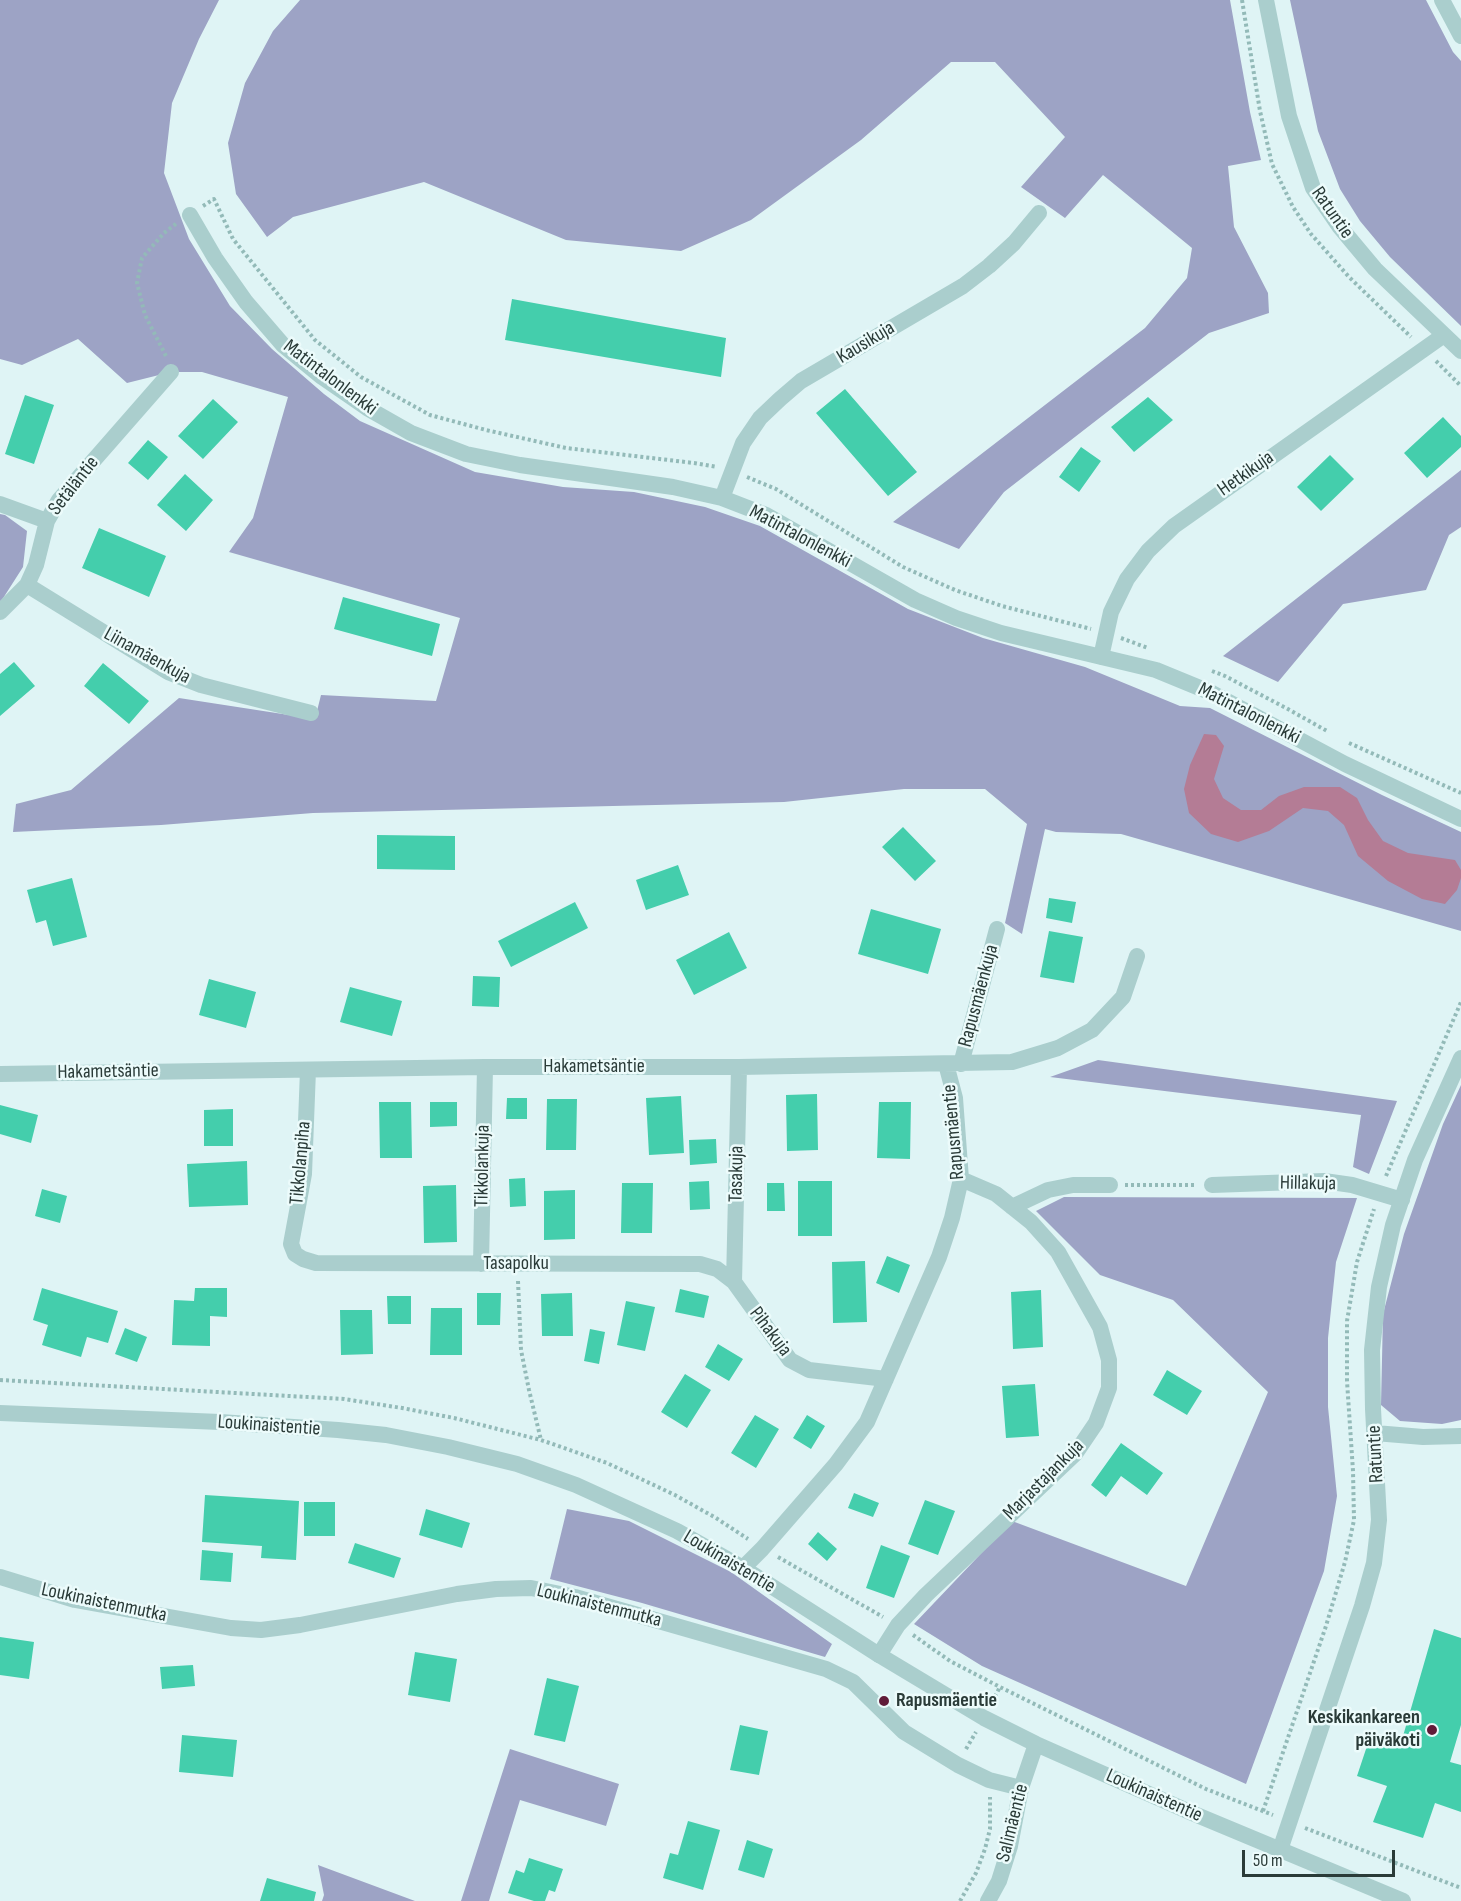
<!DOCTYPE html>
<html>
<head>
<meta charset="utf-8">
<style>
	body { margin:0 }
	#map { position:relative; width:1461px; height:1901px; overflow:hidden; background:#dff4f5; font-family:"Sofia Sans Condensed",sans-serif }
	canvas { display:block }
	.scale { position:absolute; left:1242px; top:1850px; width:153px; height:27px; box-sizing:border-box; border:3px solid #2a3b38; border-top:0; padding-left:8px; font-size:18px; line-height:21px; white-space:nowrap; color:#2a3b38; -webkit-text-stroke:4px #ecfbfb; paint-order:stroke }
</style>
</head>
<body>
<div id="map">
<canvas width="1461" height="1901"></canvas>
<div class="scale">50 m</div>
</div>
<script>
const context = document.querySelector('canvas').getContext('2d');
context.lineJoin = 'round';
function fill(path, color) {
  context.fillStyle = color;
  context.fill(path, 'evenodd');
}
function toPath(rows) {
  const path = new Path2D();
  for (const r of rows) {
    path.moveTo(r[0], r[1]);
    for (let i = 2; i < r.length; i += 2) path.lineTo(r[i], r[i + 1]);
  }
  return path;
}
function stroke(path, color, width, dash) {
  context.strokeStyle = color;
  context.lineWidth = width;
  context.lineCap = dash ? 'butt' : 'round';
  context.setLineDash(dash || []);
  context.stroke(path);
}
function write(font, color, halo, rows, align = 'center') {
  context.font = font + ' "Sofia Sans Condensed",sans-serif';
  context.lineWidth = 5;
  context.setLineDash([]);
  context.textBaseline = 'middle';
  context.strokeStyle = halo;
  context.fillStyle = color;
  for (const [text, x, y, turn = 0] of rows) {
    context.save();
    context.translate(x, y);
    context.rotate((+turn || 0) * Math.PI / 180);
    context.textAlign = isNaN(turn) ? turn : align;
    if (halo) context.strokeText(text, 0, 0);
    context.fillText(text, 0, 0);
    context.restore();
  }
}
const green = toPath([
	[0,0,219,0,199,39,172,103,164,173,189,239,230,306,272,349,324,394,360,421,475,472,563,487,634,492,705,507,760,526,908,609,983,638,1085,667,1180,706,1210,708,1382,795,1461,832,1461,931,1121,834,1056,832,1045,829,1022,934,1005,923,1027,824,985,789,904,789,784,802,313,813,161,825,13,832,16,804,71,790,179,698,315,719,321,695,436,701,460,618,229,552,253,518,288,397,202,372,171,372,127,383,78,339,22,365,0,359],
	[300,0,1230,0,1250,112,1261,160,1228,166,1234,227,1268,293,1269,313,1209,333,1004,492,959,549,893,522,1145,328,1187,278,1192,248,1103,175,1065,218,1021,187,1065,137,995,62,951,62,861,140,751,220,681,251,566,240,424,182,293,217,267,237,236,194,228,143,245,83,273,31],
	[1290,0,1426,0,1453,52,1461,61,1461,326,1390,257,1360,221,1340,189,1318,131],
	[1461,470,1461,527,1449,535,1426,590,1343,604,1278,682,1223,656],
	[0,514,5,515,27,531,23,567,0,603],
	[1098,1060,1397,1101,1369,1174,1353,1167,1361,1115,1050,1077],
	[1461,1085,1461,1420,1442,1424,1400,1421,1381,1405,1383,1314,1404,1234,1443,1124],
	[1064,1197,1357,1198,1336,1262,1328,1338,1328,1407,1337,1496,1324,1571,1246,1784,982,1666,914,1624,1012,1521,1186,1586,1268,1392,1173,1300,1100,1275,1036,1211],
	[567,1509,629,1521,731,1572,832,1644,825,1657,642,1603,550,1579],
	[510,1749,619,1784,606,1826,520,1800,489,1901,461,1901],
	[318,1865,415,1901,322,1901,324,1895]
]);
const water = toPath([
	[1204,734,1216,735,1224,746,1214,779,1223,798,1241,810,1261,810,1279,796,1304,787,1340,787,1357,798,1368,820,1383,841,1408,853,1455,860,1461,870,1461,878,1457,890,1445,904,1422,899,1388,881,1358,856,1344,825,1328,811,1303,808,1269,831,1238,842,1211,834,1189,813,1184,789,1190,765]
]);
const building = toPath([
	[512,299,726,338,721,377,505,340],
	[845,389,917,472,888,496,816,413],
	[25,395,54,405,34,464,5,454],
	[1148,397,1173,420,1134,452,1111,427],
	[213,399,238,422,203,459,178,436],
	[1443,417,1461,436,1461,447,1427,478,1404,453],
	[148,440,168,457,148,480,128,463],
	[1081,447,1101,461,1079,492,1059,477],
	[1330,455,1354,479,1321,511,1297,487],
	[185,474,213,500,186,531,157,505],
	[99,528,166,556,149,597,82,568],
	[343,597,440,624,432,656,334,629],
	[14,662,35,686,0,716,0,674],
	[103,663,149,701,129,724,84,686],
	[903,827,936,861,915,881,882,847],
	[377,835,455,836,455,870,377,869],
	[678,865,689,895,646,910,636,880],
	[72,878,87,937,53,946,46,920,36,923,27,890],
	[1049,898,1076,902,1072,923,1046,918],
	[575,902,588,928,511,967,498,941],
	[871,909,941,929,928,974,858,954],
	[1049,931,1083,937,1074,983,1040,977],
	[729,932,747,968,694,995,676,960],
	[473,976,500,977,499,1007,472,1006],
	[209,979,256,992,246,1028,199,1015],
	[350,987,402,1001,392,1036,340,1022],
	[817,1094,818,1150,787,1151,786,1095],
	[681,1096,684,1153,649,1155,646,1098],
	[507,1098,527,1098,527,1119,506,1119],
	[547,1099,577,1099,576,1150,546,1150],
	[379,1102,411,1102,412,1158,380,1158],
	[430,1102,457,1102,457,1126,430,1127],
	[879,1102,911,1102,910,1159,877,1158],
	[0,1105,38,1115,31,1143,0,1134],
	[233,1109,233,1146,204,1146,204,1110],
	[716,1139,717,1163,690,1165,689,1140],
	[247,1161,248,1205,189,1207,187,1164],
	[525,1178,526,1206,510,1207,509,1179],
	[709,1181,710,1209,690,1210,689,1182],
	[798,1181,832,1181,832,1236,798,1236],
	[622,1183,653,1183,652,1233,621,1233],
	[767,1183,784,1183,785,1211,767,1211],
	[456,1185,457,1242,424,1243,423,1186],
	[42,1189,67,1196,60,1223,35,1216],
	[575,1190,575,1239,544,1240,544,1191],
	[887,1256,910,1265,899,1293,876,1283],
	[865,1261,867,1322,833,1323,832,1262],
	[42,1288,118,1311,108,1343,87,1337,81,1357,42,1345,48,1325,33,1320],
	[195,1288,227,1288,227,1317,210,1316,210,1346,172,1345,174,1300,194,1301],
	[680,1289,709,1296,704,1318,675,1312],
	[1041,1290,1043,1347,1013,1349,1011,1292],
	[477,1293,501,1293,500,1325,477,1325],
	[572,1293,573,1336,542,1336,541,1294],
	[387,1296,411,1296,411,1324,388,1324],
	[626,1301,655,1307,645,1351,617,1345],
	[431,1308,462,1308,462,1355,430,1355],
	[340,1310,372,1310,373,1354,341,1355],
	[125,1328,147,1337,137,1362,115,1354],
	[590,1329,605,1332,599,1364,584,1361],
	[718,1344,743,1359,729,1381,705,1367],
	[1167,1370,1202,1391,1187,1415,1153,1395],
	[685,1374,711,1390,687,1428,661,1412],
	[1035,1384,1039,1436,1006,1438,1002,1386],
	[755,1415,779,1429,756,1468,731,1453],
	[807,1415,825,1426,811,1449,793,1438],
	[1121,1443,1163,1473,1147,1495,1121,1476,1106,1497,1091,1485],
	[854,1493,879,1503,873,1517,848,1508],
	[205,1495,299,1501,296,1560,261,1558,262,1546,202,1542],
	[925,1500,955,1511,938,1555,908,1544],
	[304,1502,335,1502,335,1536,304,1536],
	[426,1509,470,1523,462,1548,419,1535],
	[818,1532,837,1549,827,1561,808,1544],
	[355,1543,401,1558,394,1578,348,1563],
	[881,1545,910,1556,894,1598,866,1588],
	[202,1550,233,1553,231,1582,200,1580],
	[1434,1629,1461,1638,1461,1725,1450,1762,1461,1765,1461,1812,1435,1803,1423,1838,1373,1822,1387,1786,1357,1776,1371,1734,1401,1743],
	[0,1637,34,1642,29,1679,0,1675],
	[415,1652,457,1659,450,1702,408,1695],
	[193,1665,195,1686,162,1689,160,1667],
	[547,1678,579,1686,565,1742,534,1735],
	[740,1725,768,1731,759,1775,730,1770],
	[182,1735,237,1740,233,1777,179,1772],
	[688,1821,720,1830,703,1890,663,1878,670,1853,678,1855],
	[747,1840,773,1849,764,1878,738,1870],
	[529,1858,563,1869,555,1892,549,1890,545,1901,534,1901,508,1893,516,1870,524,1873],
	[267,1878,316,1892,314,1901,260,1901]
]);
const path = toPath([
	[1242,0,1260,111,1272,164,1293,207,1311,234,1349,277,1411,337],
	[203,206,214,199,233,239,315,340,361,377,430,415,486,430,566,448,694,463,717,467],
	[166,356,145,315,137,283,142,258,164,233,177,223],
	[1436,361,1461,386],
	[747,477,776,489,903,567,955,590,1002,606,1091,629],
	[1121,638,1148,648],
	[1212,671,1225,676,1286,708,1327,731],
	[1349,743,1461,793],
	[1386,1176,1461,1002],
	[1125,1185,1196,1185],
	[518,1281,521,1350,529,1390,541,1440],
	[0,1380,344,1399,402,1408,454,1418,541,1440,607,1463,675,1495,716,1518,748,1539],
	[778,1557,883,1617],
	[913,1635,950,1661,1000,1687,1206,1789,1273,1815],
	[992,1702,1000,1687],
	[966,1749,976,1732],
	[1263,1811,1326,1626,1345,1562,1354,1520,1353,1471,1347,1381,1347,1321,1357,1262,1374,1209],
	[1305,1828,1461,1888],
	[960,1901,976,1873,985,1849,990,1829,990,1797]
]);
const minor = toPath([
	[1266,0,1289,116,1313,188,1339,226,1375,269,1461,351],
	[1442,0,1461,36],
	[190,215,215,258,246,302,283,345,322,377,367,408,411,433,466,454,520,465,673,487,722,498,766,515,915,600,956,618,1001,633,1156,670,1212,693,1345,764,1461,819],
	[722,498,743,443,760,418,780,399,801,381,963,286,989,266,1014,243,1039,213],
	[0,504,47,521],
	[27,585,168,672,201,685,311,713],
	[0,612,27,585,36,565,47,521,59,500,171,372],
	[1101,657,1111,612,1127,579,1148,551,1174,526,1444,335],
	[961,1064,997,929],
	[308,1070,304,1174,291,1244,295,1254,303,1259,316,1263,700,1264,717,1269,734,1282,790,1360,809,1370,886,1379],
	[0,1074,485,1067,739,1067,1012,1062,1058,1048,1092,1030,1123,997,1137,956],
	[1212,1185,1324,1181,1352,1185,1402,1200],
	[1012,1207,1048,1190,1073,1185,1110,1185],
	[481,1264,485,1067],
	[734,1282,739,1067],
	[1375,1433,1423,1437,1461,1436],
	[743,1568,762,1549,836,1464,867,1422,939,1257,952,1218,961,1179,955,1098,946,1064],
	[0,1577,75,1600,231,1628,261,1630,300,1625,457,1594,496,1589,531,1588,575,1597,826,1669,853,1682,904,1732,958,1765,989,1780,1021,1788],
	[879,1655,898,1625,926,1595,1075,1454,1096,1423,1109,1388,1109,1360,1100,1327,1058,1252,1031,1222,996,1194,961,1179],
	[1280,1850,1362,1606,1374,1563,1379,1520,1373,1409,1372,1350,1379,1287,1393,1225,1415,1160,1461,1058]
]);
const tertiary = toPath([
	[0,1413,220,1422,338,1430,386,1435,448,1447,517,1464,576,1485,677,1531,743,1568,879,1655,984,1718,1036,1744,1192,1813,1403,1901],
	[988,1901,999,1881,1010,1846,1021,1788,1036,1744]
]);
const markers = [
	[884,1701,6,"#601b38"],
	[1432,1730,6,"#601b38"]
];
const streetNames = [
	["Ratuntie",1332,213,55],
	["Kausikuja",866,343,-31],
	["Matintalonlenkki",330,378,37],
	["Hetkikuja",1246,474,-35],
	["Setäläntie",74,486,-52],
	["Matintalonlenkki",800,537,28],
	["Liinamäenkuja",147,656,29],
	["Matintalonlenkki",1249,714,27],
	["Rapusmäenkuja",979,996,-75],
	["Hakametsäntie",594,1067],
	["Hakametsäntie",108,1072,-1],
	["Rapusmäentie",954,1132,-95],
	["Tikkolanpiha",301,1163,-85],
	["Tikkolankuja",483,1166,-89],
	["Tasakuja",737,1174,-89],
	["Hillakuja",1308,1184,1],
	["Tasapolku",516,1264],
	["Pihakuja",770,1332,53],
	["Loukinaistentie",269,1426,4],
	["Ratuntie",1376,1454,-93],
	["Marjastajankuja",1044,1480,-45],
	["Loukinaistentie",729,1562,31],
	["Loukinaistenmutka",104,1603,12],
	["Loukinaistenmutka",599,1606,14],
	["Loukinaistentie",1154,1796,24],
	["Salimäentie",1013,1823,-76]
];
const poiNames = [
	["Rapusmäentie",896,1701],
	["Keskikankareen",1420,1718,"right"],
	["päiväkoti",1420,1741,"right"]
];
fill(green, '#9da3c5');
fill(water, '#b47c95');
fill(building, '#44ceac');
stroke(path, '#93bab8', 4, [3, 3]);
stroke(minor, '#aacecd', 16);
stroke(tertiary, '#aacecd', 16);
for (const [x, y, r, color] of markers) {
  const dot = new Path2D();
  dot.arc(x, y, r, 0, 2 * Math.PI);
  context.fillStyle = color;
  context.fill(dot);
  stroke(dot, '#ecfbfb', 2);
}
write('20px', '#2a3b38', '#ecfbfb', streetNames);
write('bold 20px', '#2a3b38', '#ecfbfb', poiNames, 'left');
</script>
</body>
</html>
